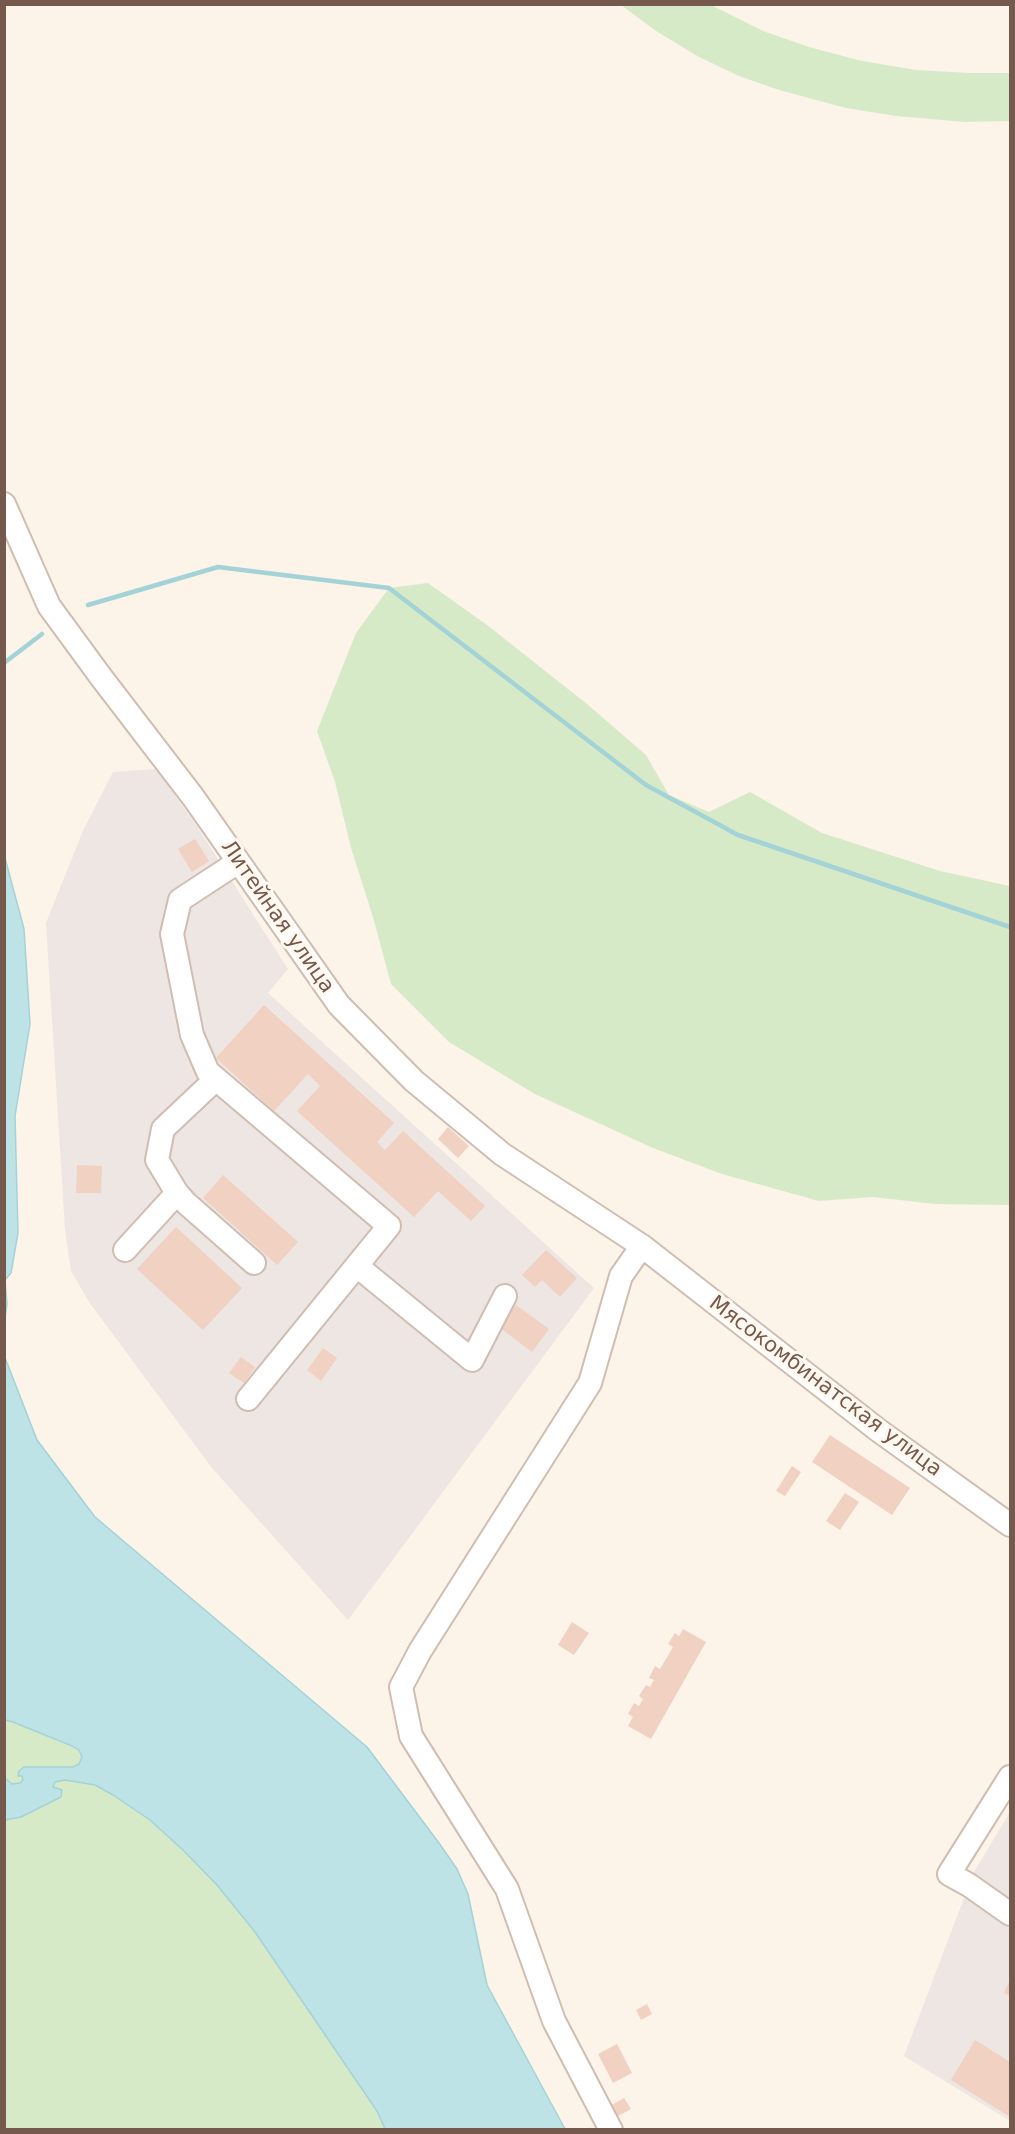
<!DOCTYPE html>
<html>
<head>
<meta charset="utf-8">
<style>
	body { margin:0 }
	#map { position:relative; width:1015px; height:2134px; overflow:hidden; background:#fcf3e9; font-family:"DejaVu Sans",sans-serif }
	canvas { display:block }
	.frame { position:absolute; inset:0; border:6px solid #76594d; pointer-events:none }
</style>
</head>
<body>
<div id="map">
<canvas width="1015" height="2134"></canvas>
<div class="frame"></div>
</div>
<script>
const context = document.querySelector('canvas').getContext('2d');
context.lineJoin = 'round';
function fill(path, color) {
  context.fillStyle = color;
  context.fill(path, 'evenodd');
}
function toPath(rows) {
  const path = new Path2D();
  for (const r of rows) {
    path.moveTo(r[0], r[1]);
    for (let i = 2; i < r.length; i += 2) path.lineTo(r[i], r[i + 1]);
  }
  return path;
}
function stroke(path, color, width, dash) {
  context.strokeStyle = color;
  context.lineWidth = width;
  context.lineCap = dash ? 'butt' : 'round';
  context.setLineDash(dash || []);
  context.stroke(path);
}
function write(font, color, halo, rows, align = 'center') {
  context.font = font + ' "DejaVu Sans",sans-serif';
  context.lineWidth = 6;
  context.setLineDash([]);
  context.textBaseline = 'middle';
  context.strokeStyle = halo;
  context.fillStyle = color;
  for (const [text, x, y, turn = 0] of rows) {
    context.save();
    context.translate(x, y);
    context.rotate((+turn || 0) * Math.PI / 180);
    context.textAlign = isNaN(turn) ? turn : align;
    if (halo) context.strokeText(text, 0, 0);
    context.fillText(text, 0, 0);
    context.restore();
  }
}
const industrial = toPath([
	[156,769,196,825,288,969,268,993,594,1288,348,1620,212,1468,89,1302,71,1271,65,1230,46,923,83,831,113,772],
	[1010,1812,1010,2121,904,2056,974,1872]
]);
const green = toPath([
	[621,5,711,5,763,31,809,47,862,61,916,70,969,73,1010,73,1010,121,965,122,896,116,846,108,779,90,739,76,699,57,656,31],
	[428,583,487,625,587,704,646,755,669,795,709,812,750,792,822,833,940,871,1010,886,1010,1205,935,1204,873,1197,819,1201,722,1174,653,1148,535,1094,449,1042,391,984,373,917,351,848,335,782,317,731,356,633,389,588],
	[4,1720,13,1722,79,1750,82,1757,79,1764,73,1767,24,1767,19,1771,18,1775,22,1776,23,1780,21,1783,12,1784,6,1781,4,1778],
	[65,1780,95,1785,113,1795,150,1820,184,1851,217,1885,255,1932,377,2111,385,2129,5,2130,5,1820,7,1820,53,1787,55,1782]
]);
const water = toPath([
	[5,858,24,929,30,1024,15,1116,18,1233,11,1273,5,1280,7,1304,5,1318,5,858],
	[4,1355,37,1440,95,1517,367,1747,439,1843,457,1869,468,1894,487,1985,565,2129,385,2129,377,2111,255,1932,217,1885,184,1851,150,1820,113,1795,95,1785,65,1780,55,1782,53,1787,62,1790,61,1797,21,1817,5,1820,5,1778,12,1784,20,1783,23,1780,22,1776,18,1776,19,1771,24,1767,73,1767,79,1764,82,1757,79,1750,72,1746,13,1722,5,1720,4,1355]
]);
const stream = toPath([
	[88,605,218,567,389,588,646,785,738,835,1010,927],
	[4,663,42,634]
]);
const building = toPath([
	[195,839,209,861,192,872,178,849],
	[264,1005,394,1123,377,1142,385,1150,403,1131,485,1206,471,1221,438,1191,414,1217,297,1111,320,1086,308,1074,274,1111,216,1058],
	[448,1127,469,1146,458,1158,438,1139],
	[77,1165,102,1166,101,1193,76,1193],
	[223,1175,298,1242,277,1265,203,1198],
	[176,1227,242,1288,203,1330,137,1269],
	[546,1250,577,1278,560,1297,542,1280,535,1287,522,1275],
	[516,1305,549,1329,532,1352,499,1327],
	[323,1348,337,1358,321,1381,307,1370],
	[241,1357,255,1367,244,1383,229,1373],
	[830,1435,910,1488,892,1515,812,1462],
	[792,1466,801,1472,785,1496,776,1491],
	[845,1493,859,1502,840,1530,826,1521],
	[572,1622,589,1633,574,1655,558,1645],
	[683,1629,706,1642,651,1739,628,1726,633,1717,628,1714,634,1703,639,1706,643,1699,639,1696,646,1685,650,1687,654,1680,649,1678,655,1666,660,1669,673,1647,668,1644,675,1633,679,1636],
	[1010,1980,1010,1996,1004,1993],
	[647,2004,652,2014,641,2020,636,2010],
	[975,2040,1010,2062,1010,2117,951,2080],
	[617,2044,632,2073,613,2083,598,2054],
	[624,2098,631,2109,616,2117,610,2106]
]);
const minor = toPath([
	[4,504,49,606,101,677,193,797,339,1005,414,1081,502,1154,642,1246,878,1430,1010,1525],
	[238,862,180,900,172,934,192,1035,208,1072,389,1226,248,1399],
	[216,1079,163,1129,157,1160,177,1193,186,1203,254,1263],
	[125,1250,177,1193],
	[357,1266,472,1360,505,1296],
	[1010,1777,949,1874,969,1885,1010,1914],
	[611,2130,554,2021,507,1889,411,1736,401,1687,420,1651,590,1383,621,1276,642,1246]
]);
const streetNames = [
	["Литейная улица",277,917,55],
	["Мясокомбинатская улица",825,1387,37]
];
fill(industrial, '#ede6e2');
fill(green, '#d7eac7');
fill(water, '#bde3e6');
stroke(water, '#a3d3d7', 1.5);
stroke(stream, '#a3d3d7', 4.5);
fill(building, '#f1d1c1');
stroke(minor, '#d0bdb1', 26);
stroke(minor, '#fff', 22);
write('21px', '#76594d', '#fff8ef', streetNames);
</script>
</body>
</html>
